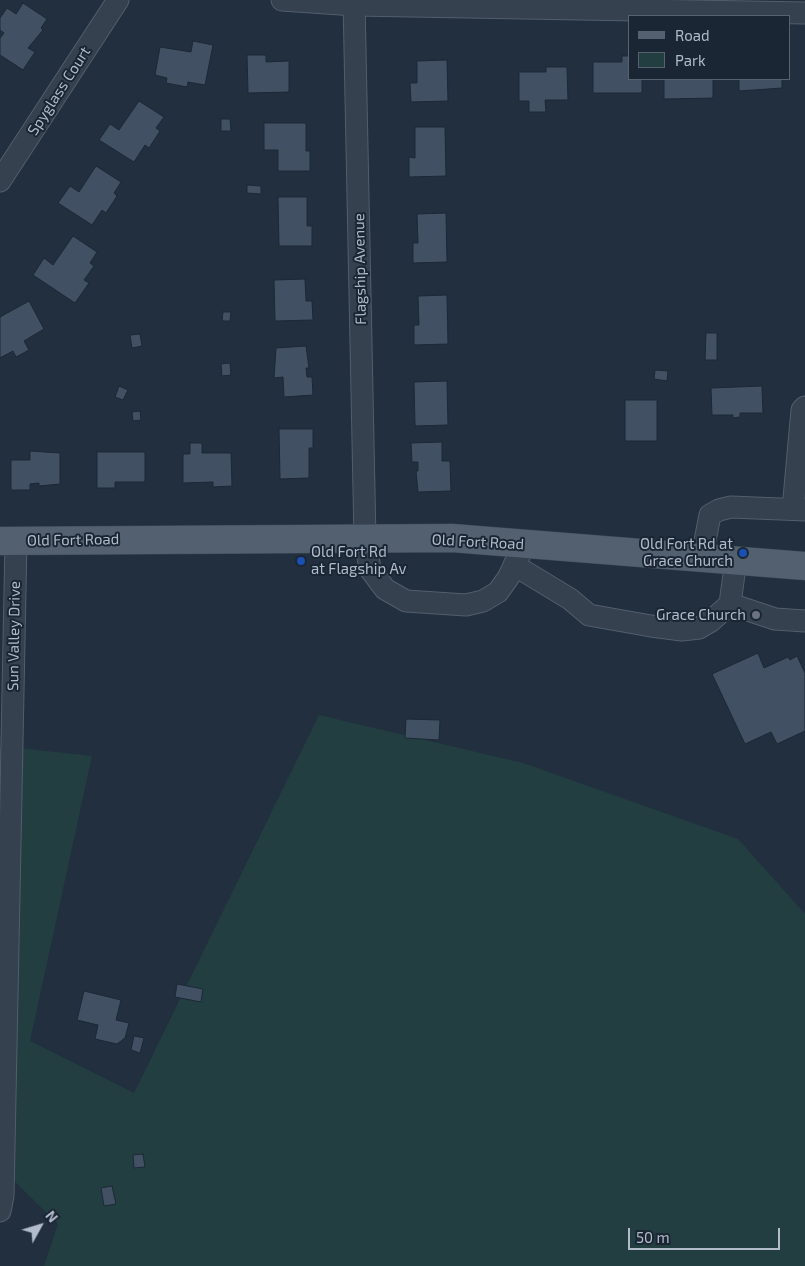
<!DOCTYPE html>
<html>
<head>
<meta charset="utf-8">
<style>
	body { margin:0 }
	#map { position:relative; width:805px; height:1266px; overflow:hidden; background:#212f3f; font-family:"Exo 2",sans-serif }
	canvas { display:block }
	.legend { position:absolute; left:628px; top:15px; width:162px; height:65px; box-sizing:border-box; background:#1a2634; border:1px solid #566270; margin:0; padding:6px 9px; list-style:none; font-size:15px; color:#b1bbca }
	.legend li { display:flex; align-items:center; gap:10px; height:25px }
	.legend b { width:25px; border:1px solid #566270 }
	.north { position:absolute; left:15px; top:1201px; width:50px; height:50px; -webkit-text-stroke:4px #1a2634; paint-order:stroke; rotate:51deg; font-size:14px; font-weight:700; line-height:20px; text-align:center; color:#b1bbca }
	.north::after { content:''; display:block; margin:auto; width:18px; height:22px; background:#b1bbca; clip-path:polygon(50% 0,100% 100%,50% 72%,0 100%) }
	.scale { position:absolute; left:628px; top:1228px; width:152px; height:22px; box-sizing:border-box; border:2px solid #b1bbca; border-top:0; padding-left:6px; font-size:15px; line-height:18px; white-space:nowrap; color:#b1bbca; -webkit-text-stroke:4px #1a2634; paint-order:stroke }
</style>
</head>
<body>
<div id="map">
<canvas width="805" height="1266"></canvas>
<ul class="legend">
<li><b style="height:6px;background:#53606f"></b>Road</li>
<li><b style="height:14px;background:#233e40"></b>Park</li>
</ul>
<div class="north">N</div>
<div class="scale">50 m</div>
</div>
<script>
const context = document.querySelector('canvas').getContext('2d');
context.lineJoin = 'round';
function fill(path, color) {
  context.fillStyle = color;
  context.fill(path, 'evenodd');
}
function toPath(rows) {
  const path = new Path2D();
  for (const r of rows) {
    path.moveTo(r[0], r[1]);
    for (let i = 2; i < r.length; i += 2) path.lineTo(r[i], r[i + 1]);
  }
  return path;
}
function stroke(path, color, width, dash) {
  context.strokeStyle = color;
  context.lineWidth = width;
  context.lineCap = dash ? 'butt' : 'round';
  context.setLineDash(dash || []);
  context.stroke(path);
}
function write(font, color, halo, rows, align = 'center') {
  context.font = font + ' "Exo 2",sans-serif';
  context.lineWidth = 4;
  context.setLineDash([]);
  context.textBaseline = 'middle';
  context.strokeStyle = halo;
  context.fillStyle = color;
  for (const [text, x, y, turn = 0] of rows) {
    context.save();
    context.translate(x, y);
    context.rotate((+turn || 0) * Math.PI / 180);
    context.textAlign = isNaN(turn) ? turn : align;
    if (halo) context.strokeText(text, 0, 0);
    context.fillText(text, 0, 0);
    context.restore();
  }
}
const green = toPath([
	[319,715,523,763,738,839,805,914,805,1266,44,1266,58,1224,0,1167,0,746,92,756,30,1041,134,1093]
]);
const building = toPath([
	[23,3,47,19,41,28,43,30,28,48,35,52,23,70,0,55,0,38,4,33,0,30,0,18,7,8,16,14,23,3],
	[193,41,213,45,205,85,188,82,187,87,166,83,167,78,155,75,160,47,191,52,193,41],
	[247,55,266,55,266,62,289,61,289,92,248,93,247,55],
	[622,56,629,56,629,79,642,79,642,93,593,93,593,62,622,62,622,56],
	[447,60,448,101,411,102,410,83,417,83,417,61,447,60],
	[546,67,567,67,568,100,545,100,546,112,529,112,529,101,519,101,519,72,546,72,546,67],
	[664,79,713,79,713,98,664,99,664,79],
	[739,79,782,79,782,88,739,91,739,79],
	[139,101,164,117,156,128,160,131,149,148,145,145,134,162,99,140,110,124,119,130,139,101],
	[221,119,230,119,231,131,221,131,221,119],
	[264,123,306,123,306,151,310,151,310,171,278,171,278,150,264,150,264,123],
	[415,127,445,127,446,176,409,177,409,157,415,158,415,127],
	[96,166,121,182,114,193,117,196,106,213,102,210,92,225,58,203,70,186,79,192,96,166],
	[247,185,261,186,261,194,247,193,247,185],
	[278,197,307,197,307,226,312,226,312,246,279,246,278,197],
	[446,213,447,262,413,263,413,243,418,243,417,214,446,213],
	[73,236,97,252,90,263,94,266,84,280,89,283,75,303,33,275,44,258,53,265,73,236],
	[305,279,306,301,312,301,313,320,275,321,274,280,305,279],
	[447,295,448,344,414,345,414,325,419,325,418,296,447,295],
	[29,301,44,329,24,341,29,350,16,357,13,351,0,358,0,317,29,301],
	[223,312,231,312,230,321,222,321,223,312],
	[706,333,717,333,717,360,705,360,706,333],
	[140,334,142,346,132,348,130,335,140,334],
	[306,346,309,368,306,368,307,377,312,377,313,395,284,397,283,377,274,378,276,348,306,346],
	[230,363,231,375,222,376,221,364,230,363],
	[655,370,668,371,667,381,654,379,655,370],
	[447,381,448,425,415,426,414,382,447,381],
	[119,386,128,390,123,400,115,397,119,386],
	[762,386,763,413,740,413,740,417,733,418,733,415,712,415,711,388,762,386],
	[625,400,657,400,657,441,625,441,625,400],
	[140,411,141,420,133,421,132,412,140,411],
	[279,429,313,429,313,448,309,448,309,478,280,479,279,429],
	[442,442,442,461,450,461,451,491,418,492,416,471,418,471,418,462,412,462,411,443,442,442],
	[190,443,202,443,202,453,231,453,232,486,213,487,213,482,183,483,183,454,190,454,190,443],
	[30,451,60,453,60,484,39,486,39,483,30,484,30,490,11,490,11,460,30,460,30,451],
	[97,452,145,452,145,482,115,482,115,488,97,488,97,452],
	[758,653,764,668,788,657,790,660,797,656,805,673,805,731,777,744,771,732,745,744,712,674,758,653],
	[406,719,440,720,439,740,405,738,406,719],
	[177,984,203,989,201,1002,175,997,177,984],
	[84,991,121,1000,116,1020,129,1023,125,1038,117,1044,95,1039,98,1025,77,1020,84,991],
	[134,1036,144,1038,140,1053,131,1050,134,1036],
	[143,1154,145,1167,134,1168,133,1155,143,1154],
	[112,1186,116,1204,104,1206,101,1188,112,1186]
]);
const minor = toPath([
	[282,0,355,5,805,13],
	[354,0,365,539,370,569,385,589,406,601,466,605,483,601,498,592,508,578,525,544],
	[0,181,118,0],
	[793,509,802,410,805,407],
	[702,556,710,515,719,510,731,507,805,510],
	[736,559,730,604,775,619,805,621],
	[514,565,570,599,589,615,651,626,682,630,699,628,711,621,730,604],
	[0,1211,3,1196,16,541]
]);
const major = toPath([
	[0,541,452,538,805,566]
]);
const markers = [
	[743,553,5,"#1a4fb4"],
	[301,561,5,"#1a4fb4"],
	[756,615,5,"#6b7280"]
];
const streetNames = [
	["Spyglass Court",59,91,-57],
	["Flagship Avenue",360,269,-91],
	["Old Fort Road",73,540,-1],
	["Old Fort Road",478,542,3],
	["Sun Valley Drive",14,636,-89]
];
const poiNames = [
	["Old Fort Rd at",733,544],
	["Grace Church",733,561],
	["Old Fort Rd",311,552,"left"],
	["at Flagship Av",311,569,"left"],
	["Grace Church",746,615]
];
fill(green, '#233e40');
fill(building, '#415163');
stroke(building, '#1c2836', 1);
stroke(minor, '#535e6d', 23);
stroke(major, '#3e4a58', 29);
stroke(minor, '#35414f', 21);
stroke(major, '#53606f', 28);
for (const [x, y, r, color] of markers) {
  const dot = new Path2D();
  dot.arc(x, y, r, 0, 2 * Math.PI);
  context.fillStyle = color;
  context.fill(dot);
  stroke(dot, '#1a2634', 2);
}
write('15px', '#b1bbca', '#1a2634', streetNames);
write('15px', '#b1bbca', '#1a2634', poiNames, 'right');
</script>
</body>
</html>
